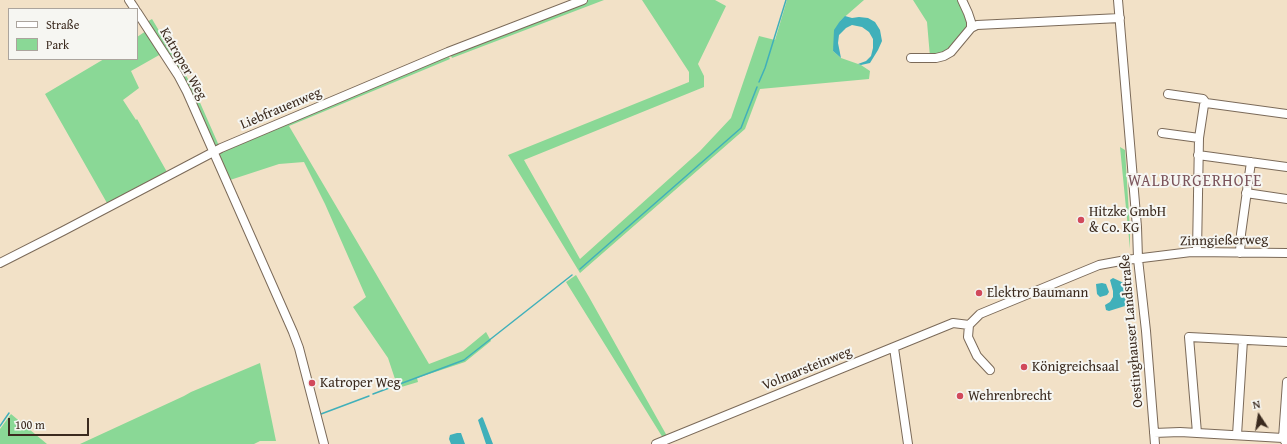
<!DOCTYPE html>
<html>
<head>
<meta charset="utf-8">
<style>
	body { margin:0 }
	#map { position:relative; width:1287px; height:444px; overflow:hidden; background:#f2e1c7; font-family:"Gentium Book Plus",serif }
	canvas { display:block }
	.legend { position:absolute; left:8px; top:8px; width:130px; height:52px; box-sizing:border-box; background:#f6f6f2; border:1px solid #aba49d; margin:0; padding:5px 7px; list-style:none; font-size:12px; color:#3b2a1e }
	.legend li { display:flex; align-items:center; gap:8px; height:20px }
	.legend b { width:20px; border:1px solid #aba49d }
	.north { position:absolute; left:1239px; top:396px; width:40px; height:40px; -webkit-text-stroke:3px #f6f6f2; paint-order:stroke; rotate:348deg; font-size:11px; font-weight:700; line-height:16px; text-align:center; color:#3b2a1e }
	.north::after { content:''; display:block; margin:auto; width:14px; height:18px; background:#3b2a1e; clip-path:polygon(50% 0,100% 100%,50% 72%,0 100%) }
	.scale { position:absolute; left:8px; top:418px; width:81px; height:18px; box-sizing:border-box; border:2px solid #3b2a1e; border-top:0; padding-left:5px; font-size:12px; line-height:14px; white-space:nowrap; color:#3b2a1e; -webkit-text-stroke:3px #f6f6f2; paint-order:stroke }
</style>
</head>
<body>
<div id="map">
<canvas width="1287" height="444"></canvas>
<ul class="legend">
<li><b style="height:5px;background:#fff"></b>Straße</li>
<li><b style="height:11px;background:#8ad896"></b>Park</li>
</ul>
<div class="north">N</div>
<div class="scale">100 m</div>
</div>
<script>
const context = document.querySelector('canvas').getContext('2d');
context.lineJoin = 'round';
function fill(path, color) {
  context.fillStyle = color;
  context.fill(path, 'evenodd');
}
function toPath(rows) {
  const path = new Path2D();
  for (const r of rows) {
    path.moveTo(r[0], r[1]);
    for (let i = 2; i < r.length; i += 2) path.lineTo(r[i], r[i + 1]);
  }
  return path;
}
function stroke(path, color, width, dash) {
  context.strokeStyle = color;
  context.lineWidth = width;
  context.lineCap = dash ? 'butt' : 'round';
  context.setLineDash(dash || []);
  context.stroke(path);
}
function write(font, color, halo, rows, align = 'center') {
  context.font = font + ' "Gentium Book Plus",serif';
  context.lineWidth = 4;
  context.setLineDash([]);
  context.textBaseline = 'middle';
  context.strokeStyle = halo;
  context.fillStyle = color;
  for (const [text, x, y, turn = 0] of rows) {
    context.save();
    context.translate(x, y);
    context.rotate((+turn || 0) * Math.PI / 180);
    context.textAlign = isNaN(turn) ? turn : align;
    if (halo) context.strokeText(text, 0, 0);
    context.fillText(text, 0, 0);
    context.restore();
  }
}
const green = toPath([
	[585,0,604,0,452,58,449,52],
	[642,0,715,0,726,6,698,64,704,76,704,87,524,160,580,259,700,151,731,118,759,36,775,40,787,0,864,0,840,21,833,51,841,58,861,65,870,71,869,79,760,89,745,129,580,273,508,155,689,82,689,72],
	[913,0,961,0,970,22,950,51,930,57,927,22],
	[152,19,194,89,220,148,215,151,183,81,145,23],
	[146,31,161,54,131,71,139,88,123,100,136,120,137,119,167,172,107,203,45,94,104,59,137,59,137,37],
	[447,53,450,59,289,126,429,364,463,351,486,332,491,341,465,362,417,378,418,382,398,388,388,358,353,307,366,297,325,204,304,162,279,164,227,181,215,153],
	[1120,147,1125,150,1130,230,1130,249],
	[576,275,589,297,667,436,663,438,566,282],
	[260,363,276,441,260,441,254,444,80,444,184,396,191,392],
	[11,414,47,444,0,444,0,429]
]);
const water = toPath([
	[845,16,852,18,859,17,868,18,875,22,880,30,882,41,878,50,870,63,861,65,858,64,866,61,871,56,873,48,873,39,869,32,862,27,852,25,846,28,839,35,838,43,841,58,833,51,834,30,840,21],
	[1113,278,1126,284,1126,293,1129,300,1128,304,1125,306,1109,311,1106,310,1105,305,1110,302,1113,297,1113,291,1110,280],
	[1102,283,1106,284,1109,292,1107,295,1100,297,1097,294,1096,284],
	[482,417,483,418,493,444,486,444,478,420],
	[457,433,461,433,465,444,451,444,449,439,450,435]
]);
const stream = toPath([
	[759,82,765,68,786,0],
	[580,269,741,128,757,87],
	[373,394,464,360,572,275],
	[321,414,369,396],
	[0,426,9,413]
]);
const minor = toPath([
	[129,0,135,9],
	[962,0,968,13,971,22,971,28],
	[1118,0,1137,227,1138,259,1146,331,1155,444],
	[137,12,178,75,187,92,293,332,299,348,324,444],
	[911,58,936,58,944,56,951,52,971,28,977,25,1120,18],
	[1168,94,1203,99,1206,103,1287,114],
	[1162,133,1199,138],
	[1198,155,1287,167],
	[1174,180,1198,180],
	[1246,193,1287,199],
	[1197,252,1199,138,1204,105,1206,103],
	[1240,253,1241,234,1251,162],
	[0,263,63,231,221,148,448,52,583,0],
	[894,348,908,444],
	[990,370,977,356,968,337,969,325,980,314,1099,265,1126,260,1191,252,1287,253],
	[1154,433,1180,432,1283,438,1285,441,1287,441],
	[1197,433,1189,337,1287,342],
	[1237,435,1243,340],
	[1283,438,1287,382],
	[656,444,953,323,969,325]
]);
const markers = [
	[1081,220,4,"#d1495b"],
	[979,293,4,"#d1495b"],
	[1024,367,4,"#d1495b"],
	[312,383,4,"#d1495b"],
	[960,396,4,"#d1495b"]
];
const streetNames = [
	["Katroper Weg",183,64,60],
	["Liebfrauenweg",281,109,-23],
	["Zinngießerweg",1224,241,-1],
	["Oestinghauser Landstraße",1132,331,-95],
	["Volmarsteinweg",807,369,-22]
];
const poiNames = [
	["Hitzke GmbH",1089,212],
	["& Co. KG",1089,228],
	["Elektro Baumann",987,293],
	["Königreichsaal",1032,367],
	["Katroper Weg",320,383],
	["Wehrenbrecht",968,396]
];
const quarterNames = [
	["WALBURGERHOFE",1195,182]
];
fill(green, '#8ad896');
fill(water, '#40b0ba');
stroke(stream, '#40b0ba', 1.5);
stroke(minor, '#7b6a59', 10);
stroke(minor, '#fff', 8);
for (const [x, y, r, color] of markers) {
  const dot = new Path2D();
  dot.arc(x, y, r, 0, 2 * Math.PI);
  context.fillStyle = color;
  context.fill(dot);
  stroke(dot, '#f6f6f2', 1.5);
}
write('14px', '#3b2a1e', '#f6f6f2', streetNames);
write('14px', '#3b2a1e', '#f6f6f2', poiNames, 'left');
context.letterSpacing = '1px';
write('16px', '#7b545b', '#f6f6f2', quarterNames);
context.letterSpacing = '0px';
</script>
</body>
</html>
